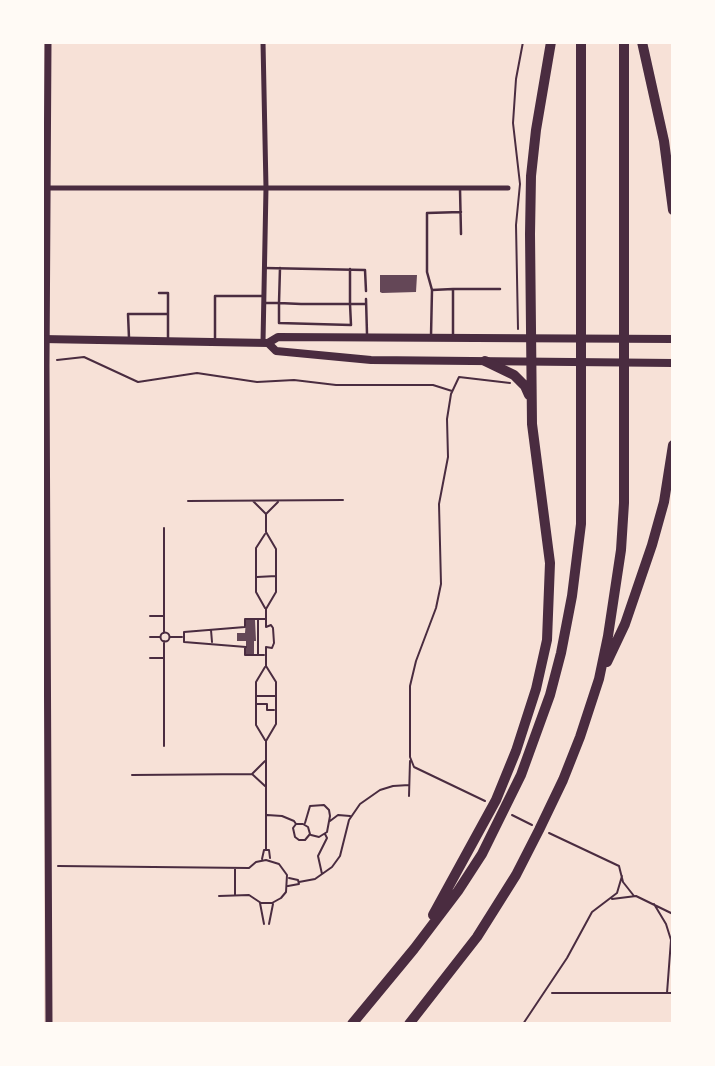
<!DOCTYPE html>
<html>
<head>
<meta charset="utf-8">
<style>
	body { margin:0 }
	#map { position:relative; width:715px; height:1066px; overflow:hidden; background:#f7e1d7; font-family:Roboto,sans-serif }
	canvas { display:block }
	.frame { position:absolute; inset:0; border:44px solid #fffaf5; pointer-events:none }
</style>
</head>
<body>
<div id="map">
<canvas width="715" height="1066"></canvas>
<div class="frame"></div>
</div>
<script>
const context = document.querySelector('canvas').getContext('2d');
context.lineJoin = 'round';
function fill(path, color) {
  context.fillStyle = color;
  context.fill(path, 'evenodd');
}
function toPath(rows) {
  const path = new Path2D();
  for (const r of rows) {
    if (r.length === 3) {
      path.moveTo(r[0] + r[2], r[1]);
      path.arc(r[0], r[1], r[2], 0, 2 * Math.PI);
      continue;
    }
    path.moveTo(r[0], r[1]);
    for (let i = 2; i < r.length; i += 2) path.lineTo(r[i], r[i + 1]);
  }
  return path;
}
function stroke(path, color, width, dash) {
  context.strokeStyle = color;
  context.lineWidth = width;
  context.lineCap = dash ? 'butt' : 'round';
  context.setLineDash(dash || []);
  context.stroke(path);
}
const building = toPath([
	[380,275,417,275,416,292,382,293,380,292],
	[246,620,255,620,256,641,254,641,254,654,246,654,246,641,237,641,237,633,245,633]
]);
const path = toPath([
	[518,329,516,225,520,184,513,123,516,79,523,42],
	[57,360,84,357,138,382,197,373,257,382,294,380,336,385,433,385,452,391],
	[188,501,343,500],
	[253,501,266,514,278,502],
	[266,514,266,532,276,549,276,592,266,609,266,627,271,625,273,628,274,643,272,648,266,647,266,666,276,682,276,724,266,741,266,850],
	[164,528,164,633],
	[265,534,256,548,256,592,265,608],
	[257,577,276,576],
	[150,616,163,616],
	[245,626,245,619,266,619],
	[245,627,184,632,184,642,246,647],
	[211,630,212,642],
	[165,637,4.5],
	[150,637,160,637],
	[170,637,182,637],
	[164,641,164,746],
	[245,648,245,655,264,655],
	[258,655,258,619],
	[150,658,163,658],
	[257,696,276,696],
	[257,704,267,704,267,710,274,710],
	[265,740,256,725,256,682,265,667],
	[132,775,252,774],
	[265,786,252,774,265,761],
	[409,796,410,761],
	[485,801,414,767,410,757,410,686,416,661,436,608,441,584,439,504,448,457,447,419,451,394,459,377,510,383],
	[267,815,282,816,294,821,296,824,293,828,295,837,299,840,305,840,310,834,308,827,303,824,296,824],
	[512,815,532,825],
	[330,821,338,815,350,816],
	[305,823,310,806,324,805,329,810,330,816,327,832,319,837,311,835],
	[549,833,619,866,623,882,634,896],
	[262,859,264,850,269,850,270,858],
	[58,866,249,868,256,862,266,860,279,864,287,875,286,892,281,898,272,903,261,903,249,895,219,896],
	[235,869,235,894],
	[322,874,318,856,327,838,325,834],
	[299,882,315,879,332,867,340,856,349,820,360,804,380,790,393,786,409,785],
	[288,886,299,884,298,880,289,878],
	[612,899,636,896,673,914],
	[260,903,264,924],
	[654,904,666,924,671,940,667,993],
	[269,924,273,904],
	[552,993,673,993],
	[523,1024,567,958,592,912,617,893,622,876]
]);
const service = toPath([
	[460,189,461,234],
	[264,268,365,270,366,291],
	[350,269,350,304,351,325,279,323,279,303,301,304,366,304],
	[432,290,427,272,427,213,461,212],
	[159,293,168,293,168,340],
	[366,299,367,334],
	[265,303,279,303,280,268],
	[453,335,453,289,500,289],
	[431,336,432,290,453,289],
	[129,338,128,314,168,314],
	[215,338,215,296,264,296]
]);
const minor = toPath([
	[42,188,508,188],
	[263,342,266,188,263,42]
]);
const tertiary = toPath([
	[48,42,46,365,49,1024]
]);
const secondary = toPath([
	[42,339,268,343,278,337,673,339],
	[268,343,276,351,371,360,673,363]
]);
const motorway = toPath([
	[642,42,664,141,673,210],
	[485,361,514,375,525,386,529,395],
	[607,662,625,624,652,545,664,502,673,445],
	[433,915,496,800,516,751,536,689,547,640,550,563,532,424,530,234,531,176,536,130,551,42],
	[352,1024,414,949,458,891,482,854,521,775,550,695,561,653,572,596,581,524,581,42],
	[409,1024,477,937,516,875,539,830,563,780,580,737,599,679,608,636,621,550,624,503,624,42]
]);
fill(building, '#644757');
stroke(path, '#4a2c40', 2);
stroke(service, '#4a2c40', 2.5);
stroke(minor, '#4a2c40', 5);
stroke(tertiary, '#4a2c40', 7);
stroke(secondary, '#4a2c40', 8);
stroke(motorway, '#4a2c40', 10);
</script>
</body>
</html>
